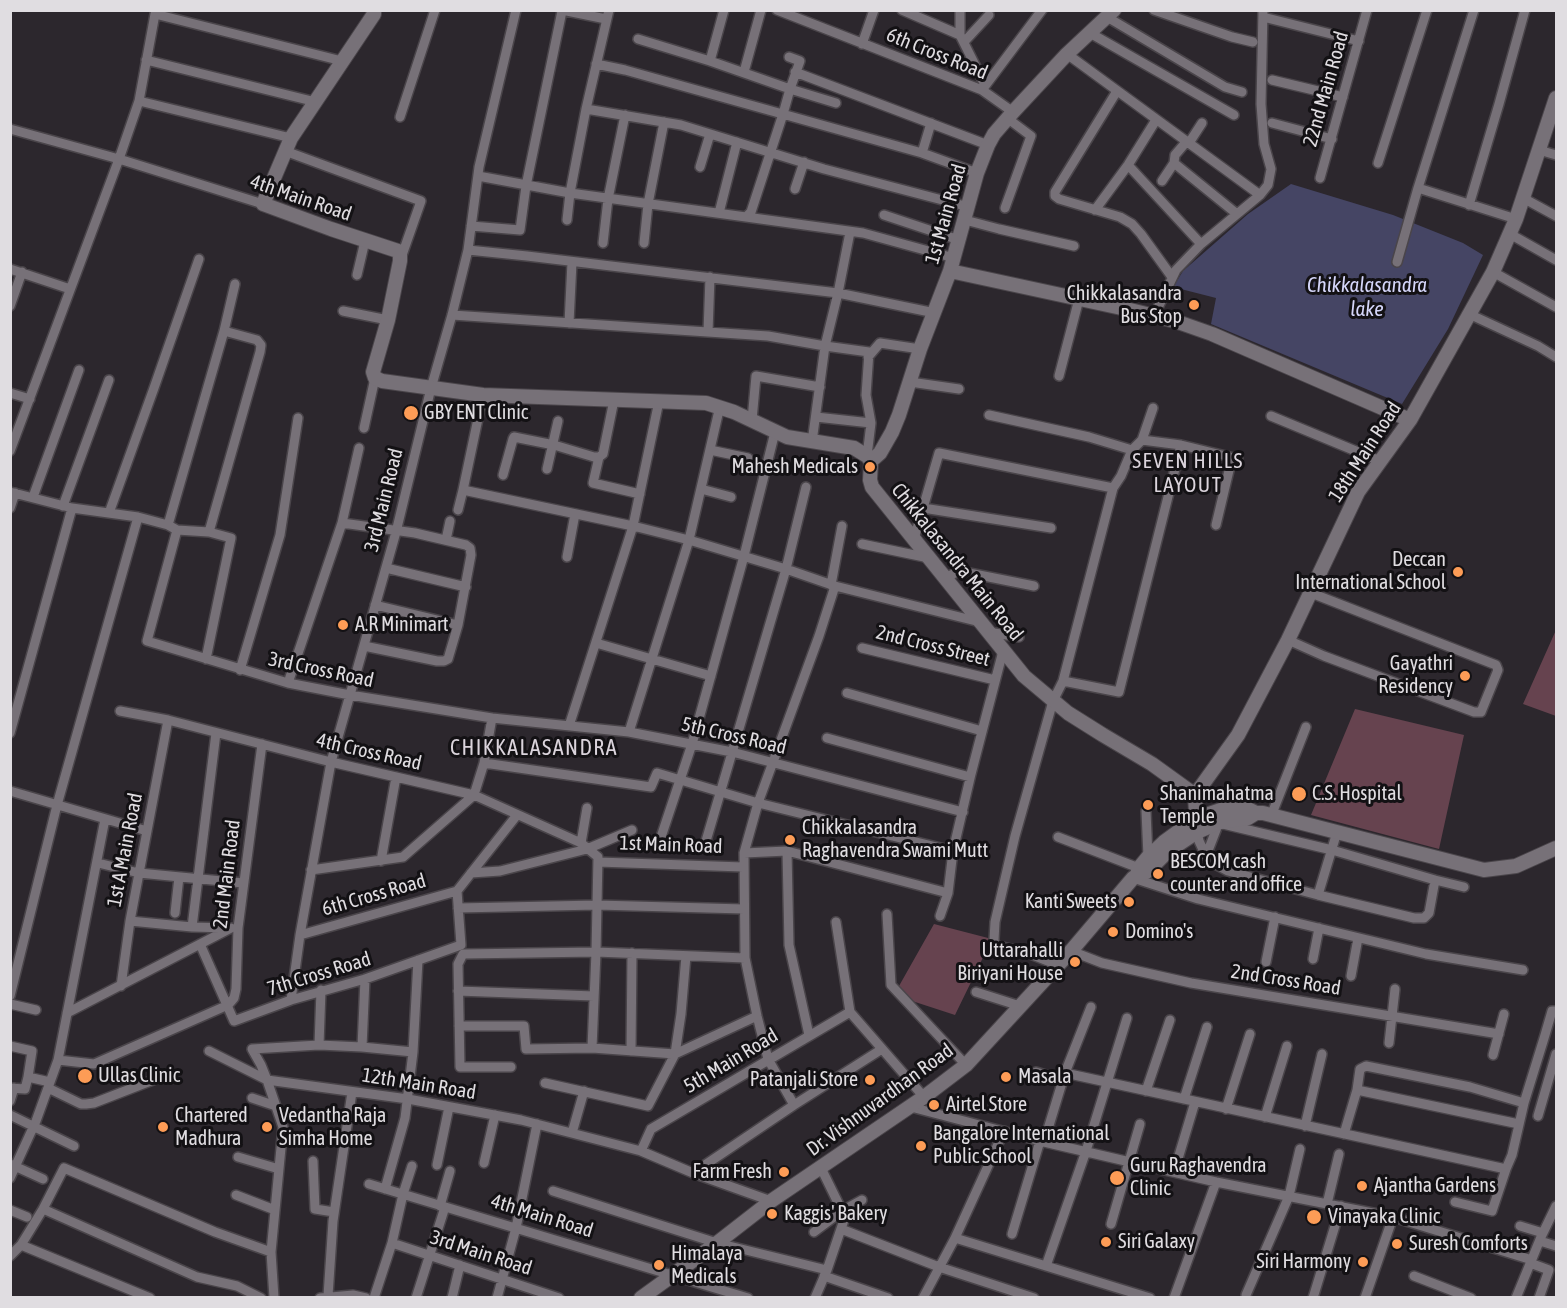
<!DOCTYPE html>
<html>
<head>
<meta charset="utf-8">
<style>
	body { margin:0 }
	#map { position:relative; width:1567px; height:1308px; overflow:hidden; background:#2c272d; font-family:"Asap Condensed",sans-serif }
	canvas { display:block }
	.frame { position:absolute; inset:0; border:12px solid #e0dde1; pointer-events:none }
</style>
</head>
<body>
<div id="map">
<canvas width="1567" height="1308"></canvas>
<div class="frame"></div>
</div>
<script>
const context = document.querySelector('canvas').getContext('2d');
context.lineJoin = 'round';
function fill(path, color) {
  context.fillStyle = color;
  context.fill(path, 'evenodd');
}
function toPath(rows) {
  const path = new Path2D();
  for (const r of rows) {
    path.moveTo(r[0], r[1]);
    for (let i = 2; i < r.length; i += 2) path.lineTo(r[i], r[i + 1]);
  }
  return path;
}
function stroke(path, color, width, dash) {
  context.strokeStyle = color;
  context.lineWidth = width;
  context.lineCap = dash ? 'butt' : 'round';
  context.setLineDash(dash || []);
  context.stroke(path);
}
function write(font, color, halo, rows, align = 'center') {
  context.font = font + ' "Asap Condensed",sans-serif';
  context.lineWidth = 6;
  context.setLineDash([]);
  context.textBaseline = 'middle';
  context.strokeStyle = halo;
  context.fillStyle = color;
  for (const [text, x, y, turn = 0] of rows) {
    context.save();
    context.translate(x, y);
    context.rotate((+turn || 0) * Math.PI / 180);
    context.textAlign = isNaN(turn) ? turn : align;
    if (halo) context.strokeText(text, 0, 0);
    context.fillText(text, 0, 0);
    context.restore();
  }
}
const green = toPath([
	[1556,630,1556,716,1523,704],
	[1355,709,1464,735,1439,849,1311,815],
	[934,924,992,939,955,1015,909,1000,899,986]
]);
const water = toPath([
	[1291,184,1393,215,1463,243,1483,255,1448,329,1402,404,1211,324,1216,298,1173,287,1183,271,1248,214]
]);
const street = toPath([
	[562,10,606,19],
	[609,10,586,109,681,125,824,169,969,207],
	[777,10,982,90,1013,112],
	[902,10,960,35],
	[960,10,960,35,985,85],
	[1154,10,1232,37,1253,42],
	[1474,10,1418,188,1516,219],
	[1107,17,1225,87,1242,92],
	[1263,17,1359,41],
	[1090,33,1234,115],
	[638,39,710,61],
	[964,42,989,15],
	[862,44,874,10],
	[1067,54,1260,195],
	[789,57,800,61,790,89,836,103],
	[146,60,316,102],
	[596,64,625,70,922,153,977,173],
	[744,72,761,10],
	[795,72,988,145],
	[1272,80,1343,97],
	[982,90,1042,10],
	[1117,91,1055,192,1055,196,1059,199,1120,217,1132,224,1141,234,1172,277],
	[139,101,291,138],
	[400,117,435,10],
	[1272,123,1332,139],
	[10,129,119,159,263,204],
	[1187,141,1175,155,1174,163,1237,214],
	[1189,143,1202,123],
	[1539,150,1556,155],
	[285,151,421,201,401,258],
	[922,153,931,123],
	[1378,163,1427,10],
	[1128,165,1201,244],
	[700,167,710,134],
	[478,176,570,193,746,217,751,212,783,114,790,89,710,61,724,10],
	[1320,178,1367,10],
	[1162,181,1174,163],
	[795,189,804,162],
	[1523,198,1556,216],
	[1469,205,1499,104,1525,10],
	[1005,208,1031,136,1007,118],
	[1095,210,1128,165,1156,120],
	[719,213,737,142],
	[884,215,959,240],
	[746,217,863,233,954,258],
	[567,220,570,193,586,109],
	[965,220,999,229,1074,246],
	[471,226,520,230,526,186,562,11],
	[850,232,838,293,825,346,869,352,866,395,871,423,867,456],
	[1510,234,1556,260],
	[603,243,608,199,625,115],
	[644,243,648,204,664,122],
	[468,250,527,256,838,293,935,313],
	[1397,262,1418,188],
	[10,269,70,289],
	[1493,272,1556,307],
	[357,275,365,241],
	[10,306,22,272],
	[343,311,388,320],
	[1469,314,1538,346,1556,357],
	[452,315,768,336,825,346,812,442],
	[1154,316,1176,270,1201,244,1260,195,1268,185,1271,169,1264,144,1261,104,1263,10],
	[569,323,572,262],
	[708,332,710,277],
	[868,357,880,343,920,349],
	[1059,376,1079,299],
	[910,382,959,389],
	[10,393,30,399],
	[483,395,463,490,633,526,689,540,786,569,835,586,819,636,758,803,744,853,745,958,757,1016,768,1059,794,1105],
	[614,400,603,454,599,457,593,483,640,494],
	[989,415,1089,437,1132,450],
	[1271,416,1380,461],
	[816,417,871,423],
	[752,420,756,376,820,387],
	[364,428,375,378],
	[1142,440,1153,408],
	[710,450,748,458],
	[10,451,119,159,139,101,155,14,342,61],
	[547,469,558,421],
	[503,475,513,439,514,437,554,445,594,457,599,457],
	[701,489,731,497],
	[10,492,72,508,138,517,168,525,177,530,209,532,231,538,206,659],
	[33,497,79,370],
	[63,506,109,380],
	[10,508,15,493],
	[923,508,939,453,1113,488],
	[458,510,463,490],
	[109,513,154,388,199,259],
	[342,523,359,448],
	[168,525,224,331,235,284],
	[1216,525,1232,458],
	[177,530,147,641,288,683,350,695,492,718,629,732,732,752,963,812],
	[209,532,260,352,261,345,257,340,224,331],
	[914,539,923,508,1051,528],
	[446,540,450,521],
	[862,544,929,558],
	[567,557,575,514],
	[386,568,466,587],
	[945,578,959,571,1034,586],
	[831,585,842,526],
	[835,586,980,622],
	[375,605,458,625],
	[988,632,1019,637],
	[1288,640,1324,656,1474,712,1481,712,1498,670,1496,665,1311,593],
	[596,643,711,676],
	[862,648,995,680],
	[240,670,280,535,298,418],
	[1063,681,1119,692,1181,445],
	[288,683,342,523,415,533,466,545,470,548,471,555,458,625,448,659,444,661,437,661,364,646],
	[847,693,982,731],
	[120,711,168,720,331,762,474,795,581,843,598,857,596,952,592,1048],
	[569,726,633,526,659,401],
	[629,732,689,540,720,406],
	[10,733,72,508],
	[827,738,970,777],
	[484,763,651,787,657,773,758,803,953,851],
	[10,791,147,831],
	[1146,811,1148,857],
	[1271,816,1306,727],
	[1197,832,1199,841,1206,856,1213,863,1228,871,1318,895,1414,918,1424,918,1429,913,1435,880,1464,887],
	[661,837,692,744,744,556,775,432],
	[1058,837,1139,868],
	[706,841,786,569,806,487],
	[581,843,587,808],
	[787,851,789,945,809,1035],
	[744,853,787,851,948,893,953,851,971,774,1003,651],
	[1206,856,1218,825,1223,824,1332,850,1435,880],
	[381,861,396,777],
	[598,862,743,867],
	[98,863,139,873,243,883],
	[311,870,403,857,474,795,484,763,492,718],
	[471,873,500,871,587,849,632,830],
	[1133,878,1198,899,1426,954,1523,970],
	[1318,895,1337,832],
	[458,908,597,905,744,909],
	[175,913,179,877],
	[887,914,891,985,966,1065],
	[940,916,948,893],
	[130,921,192,927,229,928],
	[836,922,850,1012,924,1097],
	[192,927,216,733],
	[300,935,457,891],
	[200,944,234,1021,291,1000,365,979,461,945,457,891,517,815],
	[1071,951,1102,963,1191,983,1499,1034],
	[1313,959,1319,928],
	[1266,962,1275,917],
	[1058,965,1030,954,995,945,994,940,995,922,1015,836,1053,701,1063,681,1113,488,1121,476,1132,450,1142,440,1181,445,1238,459],
	[1351,976,1358,938],
	[121,986,130,921,168,720],
	[458,991,594,996],
	[976,992,1020,1006],
	[10,996,57,805,138,517],
	[291,1000,300,935,331,762,396,532,431,388,452,315,468,250,479,167,516,10],
	[10,1004,36,1010],
	[67,1013,231,928],
	[459,1026,524,1026,526,1049,592,1048,675,1054,757,1016],
	[1389,1043,1395,989],
	[319,1045,321,990],
	[10,1046,32,1051,28,1077],
	[362,1047,365,979],
	[209,1051,267,1080,261,1065,252,1049,319,1045,362,1047,413,1052],
	[631,1051,632,953],
	[1493,1055,1504,1014],
	[58,1060,94,1064,228,1005,234,998,236,989,238,928,262,744],
	[511,1067,460,1067,458,964,463,954,596,952,745,958],
	[1036,1072,1062,1080],
	[1065,1073,1506,1169,1512,1155,1524,1103,1545,1035,1552,1011,1556,1011],
	[545,1083,648,1106,675,1054,681,1014,686,956],
	[10,1088,25,1089,28,1077,50,1082],
	[48,1088,81,1104,86,1104,94,1103,161,1077],
	[1357,1090,1519,1124],
	[1146,1091,1170,1020],
	[252,1098,276,1106],
	[1184,1099,1207,1027],
	[10,1101,14,1088],
	[911,1107,1044,1142,1216,1182,1393,1217,1532,1260],
	[1226,1109,1250,1034],
	[10,1115,74,1146],
	[1538,1116,1556,1054],
	[1265,1117,1287,1046],
	[1305,1126,1322,1054],
	[572,1133,584,1091],
	[1344,1134,1357,1090,1360,1069,1366,1066,1470,1087,1524,1103],
	[1044,1142,1065,1073,1091,1007],
	[641,1151,651,1129,850,1012],
	[238,1157,279,1169],
	[313,1161,315,1209,334,1212],
	[484,1163,495,1115],
	[10,1164,43,1179],
	[437,1165,449,1107],
	[1174,1172,1195,1102],
	[693,1173,794,1105,882,1049],
	[10,1178,36,1121,58,1060,105,819],
	[369,1184,748,1298],
	[385,1189,405,1118,413,1052,418,960],
	[553,1191,717,1243,827,1270],
	[236,1195,275,1210],
	[1455,1202,1492,1211,1506,1169],
	[1327,1204,1339,1154],
	[440,1206,450,1171],
	[43,1209,197,1277,237,1286,261,1298],
	[10,1210,27,1217],
	[1111,1224,1140,1124],
	[1520,1226,1543,1233],
	[841,1229,939,1267,1034,1298],
	[814,1232,842,1211,862,1200],
	[1012,1234,1040,1141],
	[955,1238,1150,1298],
	[1540,1241,1556,1246],
	[392,1243,559,1298],
	[21,1245,150,1298],
	[10,1256,21,1245,43,1209,64,1168,215,1232,271,1252],
	[1530,1263,1549,1270,1539,1298],
	[1046,1266,1086,1151,1127,1018],
	[824,1276,888,1298],
	[1414,1276,1471,1298],
	[1246,1295,1289,1196,1300,1149],
	[328,1296,333,1221,352,1092],
	[274,1298,271,1252,283,1127,267,1080,408,1099,521,1120,641,1151,693,1173,771,1201],
	[320,1298,353,1295,366,1298],
	[374,1298,392,1243,403,1194,412,1166],
	[416,1298,445,1207],
	[452,1298,460,1265],
	[497,1298,516,1228,537,1124],
	[815,1298,827,1270,845,1217,821,1168],
	[923,1298,955,1238,1004,1131],
	[1174,1298,1216,1182],
	[1313,1298,1341,1206],
	[1365,1298,1393,1217],
	[1516,1298,1541,1237,1556,1206]
]);
const secondary = toPath([
	[374,10,374,14,291,138,263,204,331,229,398,251,400,253,400,261,388,320,373,372,375,378,382,381,483,395,706,403,734,412,787,437,854,448,867,456,871,461,870,480,872,487,1024,676,1068,713,1103,735,1152,764,1195,795],
	[950,271,1126,309,1175,321,1212,334,1410,420],
	[871,461,880,453,892,432,899,415,920,349,950,271,977,173,988,145,994,134,1013,112,1067,54,1114,10],
	[1197,832,1195,795,1238,735,1288,640,1358,492,1410,420,1493,272,1516,219,1556,98],
	[1142,874,1148,871,1167,852,1197,832,1220,822,1248,818,1256,813],
	[641,1298,717,1243,771,1201,924,1097,966,1065,1071,951,1133,878,1137,875,1139,868,1148,857,1164,842,1197,818,1226,808,1246,808,1256,813,1263,813,1484,870,1516,866,1556,848]
]);
const markers = [
	[1194,305,6,"#fd9c56"],
	[411,413,8,"#fd9c56"],
	[870,467,6,"#fd9c56"],
	[1458,572,6,"#fd9c56"],
	[343,625,6,"#fd9c56"],
	[1465,676,6,"#fd9c56"],
	[1299,794,8,"#fd9c56"],
	[1148,805,6,"#fd9c56"],
	[790,840,6,"#fd9c56"],
	[1158,874,6,"#fd9c56"],
	[1129,902,6,"#fd9c56"],
	[1113,932,6,"#fd9c56"],
	[1075,962,6,"#fd9c56"],
	[85,1076,8,"#fd9c56"],
	[1006,1077,6,"#fd9c56"],
	[870,1080,6,"#fd9c56"],
	[934,1105,6,"#fd9c56"],
	[163,1127,6,"#fd9c56"],
	[267,1127,6,"#fd9c56"],
	[921,1146,6,"#fd9c56"],
	[784,1172,6,"#fd9c56"],
	[1117,1178,8,"#fd9c56"],
	[1362,1186,6,"#fd9c56"],
	[772,1214,6,"#fd9c56"],
	[1314,1217,8,"#fd9c56"],
	[1106,1242,6,"#fd9c56"],
	[1397,1244,6,"#fd9c56"],
	[1363,1262,6,"#fd9c56"],
	[659,1265,6,"#fd9c56"]
];
const streetNames = [
	["6th Cross Road",937,54,22],
	["22nd Main Road",1326,89,-74],
	["4th Main Road",301,198,19],
	["1st Main Road",946,214,-74],
	["18th Main Road",1365,452,-57],
	["3rd Main Road",384,500,-76],
	["Chikkalasandra Main Road",957,562,51],
	["2nd Cross Street",933,646,14],
	["3rd Cross Road",321,670,12],
	["5th Cross Road",734,736,13],
	["4th Cross Road",369,752,13],
	["1st Main Road",671,845,2],
	["1st A Main Road",125,850,-79],
	["2nd Main Road",227,874,-83],
	["6th Cross Road",374,895,-16],
	["7th Cross Road",319,974,-17],
	["2nd Cross Road",1286,980,9],
	["5th Main Road",731,1061,-31],
	["12th Main Road",419,1084,9],
	["Dr. Vishnuvardhan Road",880,1100,-36],
	["4th Main Road",542,1216,17],
	["3rd Main Road",481,1253,18]
];
const poiNames = [
	["Chikkalasandra",1182,294,"right"],
	["Bus Stop",1182,317,"right"],
	["GBY ENT Clinic",424,413],
	["Mahesh Medicals",858,467,"right"],
	["Deccan",1446,560,"right"],
	["International School",1446,583,"right"],
	["A.R Minimart",355,625],
	["Gayathri",1453,664,"right"],
	["Residency",1453,687,"right"],
	["Shanimahatma",1160,794],
	["Temple",1160,817],
	["C.S. Hospital",1312,794],
	["Chikkalasandra",802,828],
	["Raghavendra Swami Mutt",802,851],
	["BESCOM cash",1170,862],
	["counter and office",1170,885],
	["Kanti Sweets",1117,902,"right"],
	["Domino's",1125,932],
	["Uttarahalli",1063,951,"right"],
	["Biriyani House",1063,974,"right"],
	["Ullas Clinic",98,1076],
	["Masala",1018,1077],
	["Patanjali Store",858,1080,"right"],
	["Airtel Store",946,1105],
	["Chartered",175,1116],
	["Madhura",175,1139],
	["Vedantha Raja",279,1116],
	["Simha Home",279,1139],
	["Bangalore International",933,1134],
	["Public School",933,1157],
	["Guru Raghavendra",1130,1166],
	["Clinic",1130,1189],
	["Farm Fresh",772,1172,"right"],
	["Ajantha Gardens",1374,1186],
	["Kaggis' Bakery",784,1214],
	["Vinayaka Clinic",1328,1217],
	["Siri Galaxy",1118,1242],
	["Suresh Comforts",1409,1244],
	["Himalaya",671,1254],
	["Medicals",671,1277],
	["Siri Harmony",1351,1262,"right"]
];
const waterNames = [
	["Chikkalasandra",1367,285],
	["lake",1367,309]
];
const neighbourhoodNames = [
	["SEVEN HILLS",1188,461],
	["LAYOUT",1188,485]
];
const quarterNames = [
	["CHIKKALASANDRA",534,748]
];
fill(green, '#66434f');
fill(water, '#454564');
stroke(street, '#4a454a', 12);
stroke(secondary, '#4a454a', 16);
stroke(street, '#777178', 9);
stroke(secondary, '#777178', 14);
for (const [x, y, r, color] of markers) {
  const dot = new Path2D();
  dot.arc(x, y, r, 0, 2 * Math.PI);
  context.fillStyle = color;
  context.fill(dot);
  stroke(dot, '#131114', 2);
}
write('20px', '#e0dde1', '#131114', streetNames);
write('20px', '#e0dde1', '#131114', poiNames, 'left');
write('italic 21px', '#d5d6fa', '#131114', waterNames);
context.letterSpacing = '1.5px';
write('21px', '#dbd4dc', '#131114', neighbourhoodNames);
context.letterSpacing = '0px';
context.letterSpacing = '1.5px';
write('22px', '#dbd4dc', '#131114', quarterNames);
context.letterSpacing = '0px';
</script>
</body>
</html>
